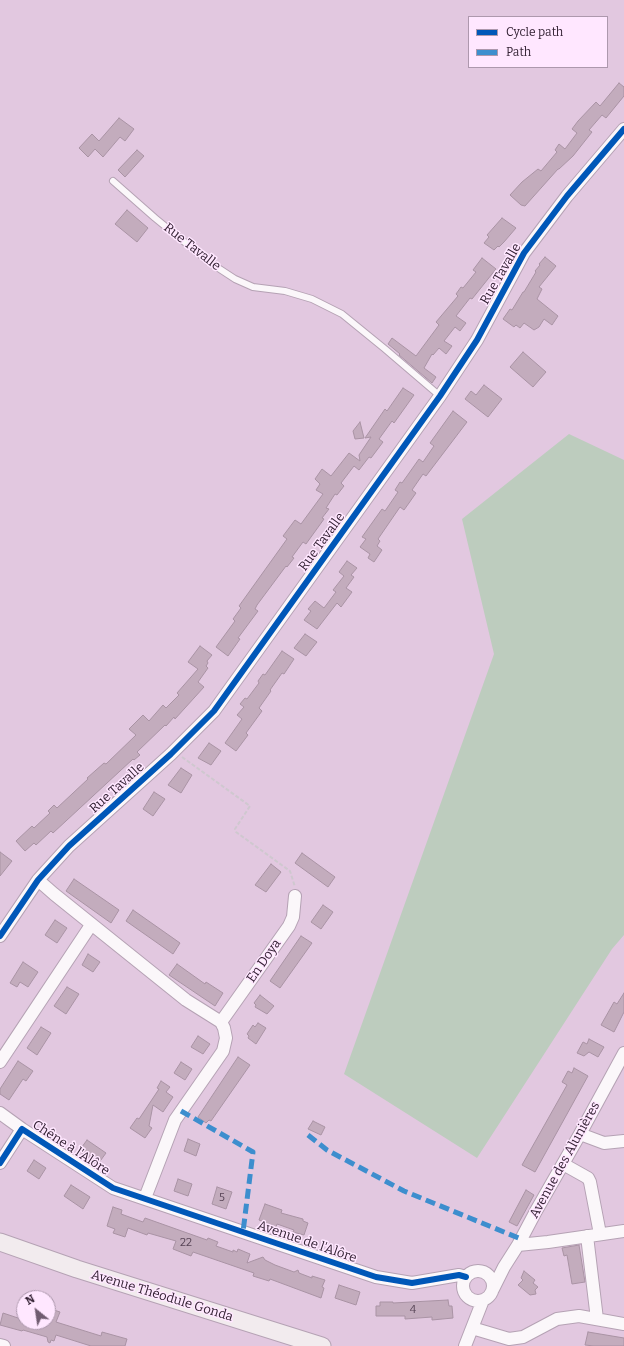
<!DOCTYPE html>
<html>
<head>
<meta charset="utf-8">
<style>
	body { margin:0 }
	#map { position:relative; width:624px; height:1346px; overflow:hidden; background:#e2c8e0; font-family:Bitter,serif }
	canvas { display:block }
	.legend { position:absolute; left:468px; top:16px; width:140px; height:52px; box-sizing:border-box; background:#ffe7ff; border:1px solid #ad98ad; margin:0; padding:5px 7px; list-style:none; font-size:12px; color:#332133 }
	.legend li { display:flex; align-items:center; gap:8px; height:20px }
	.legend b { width:20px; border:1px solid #ad98ad }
	.north { position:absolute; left:16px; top:1290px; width:40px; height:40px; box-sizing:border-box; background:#ffe7ff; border:1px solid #ad98ad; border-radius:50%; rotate:330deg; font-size:11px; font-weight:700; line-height:16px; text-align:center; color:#332133 }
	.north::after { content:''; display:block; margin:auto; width:14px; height:18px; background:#705b70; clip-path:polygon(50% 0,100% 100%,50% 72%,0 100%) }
</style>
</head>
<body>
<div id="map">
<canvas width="624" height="1346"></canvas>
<ul class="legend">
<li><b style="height:5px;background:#0057b8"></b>Cycle path</li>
<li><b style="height:5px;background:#3d8ece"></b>Path</li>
</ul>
<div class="north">N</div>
</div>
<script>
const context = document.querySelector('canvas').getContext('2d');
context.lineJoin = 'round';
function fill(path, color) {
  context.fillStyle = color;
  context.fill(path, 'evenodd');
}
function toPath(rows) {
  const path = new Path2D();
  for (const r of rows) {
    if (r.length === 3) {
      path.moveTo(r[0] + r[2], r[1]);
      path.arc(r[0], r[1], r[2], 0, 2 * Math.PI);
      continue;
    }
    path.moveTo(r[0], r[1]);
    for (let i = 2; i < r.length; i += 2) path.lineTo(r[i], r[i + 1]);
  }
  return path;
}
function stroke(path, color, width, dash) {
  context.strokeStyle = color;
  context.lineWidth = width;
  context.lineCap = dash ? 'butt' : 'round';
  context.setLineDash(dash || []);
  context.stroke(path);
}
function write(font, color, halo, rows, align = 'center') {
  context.font = font + ' Bitter,serif';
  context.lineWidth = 3;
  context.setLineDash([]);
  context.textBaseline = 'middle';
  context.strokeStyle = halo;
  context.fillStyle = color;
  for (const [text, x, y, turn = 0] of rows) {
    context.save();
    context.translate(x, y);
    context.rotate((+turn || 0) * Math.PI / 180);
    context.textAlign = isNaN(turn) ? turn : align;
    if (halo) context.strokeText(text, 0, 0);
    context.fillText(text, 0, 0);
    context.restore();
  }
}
const green = toPath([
	[569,434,624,460,624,935,612,949,477,1158,344,1074,494,654,462,519]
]);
const building = toPath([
	[619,83,624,87,624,96,606,118,602,115,589,130,592,132,573,156,559,169,558,169,525,206,521,205,510,195,522,182,538,169,541,171,557,152,555,150,559,144,565,149,577,133,572,129,578,121,596,102,600,106,619,83],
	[119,118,134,129,125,141,120,137,103,157,95,149,88,157,79,148,92,134,99,141,119,118],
	[137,150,144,156,125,177,118,170,137,150],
	[127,210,148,228,137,242,115,224,127,210],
	[502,218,516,228,504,242,499,247,498,246,494,250,484,243,489,237,487,235,502,218],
	[545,257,556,266,539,287,542,289,537,299,558,316,552,325,544,319,539,327,534,330,524,323,520,328,516,325,514,327,503,319,510,309,512,310,523,292,524,292,536,272,535,271,540,265,539,264,545,257],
	[482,258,496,269,472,299,470,298,456,316,466,323,460,331,455,327,444,341,452,346,446,354,439,348,433,355,432,354,424,368,436,377,432,383,399,355,400,354,388,344,392,338,416,356,439,325,436,322,458,296,456,294,461,287,463,288,476,272,473,270,482,258],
	[523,352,546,372,533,387,510,367,523,352],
	[484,385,502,399,488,417,465,399,471,391,476,395,484,385],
	[403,388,414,395,394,423,392,421,379,439,383,442,371,458,369,457,359,470,354,466,341,483,344,486,337,495,335,494,326,508,329,509,322,518,324,519,306,544,303,542,292,557,294,558,287,567,286,566,257,605,255,609,258,611,238,638,240,639,228,656,216,647,235,621,233,619,241,608,239,606,287,539,283,536,295,520,301,524,323,494,316,490,320,484,315,479,322,469,331,476,349,453,360,461,359,455,371,437,365,438,385,409,387,411,403,388],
	[453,411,467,422,426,476,423,474,412,490,416,493,409,503,404,510,400,507,378,539,380,541,377,546,382,550,374,562,368,558,370,554,360,547,366,539,362,537,382,509,385,511,398,492,395,490,400,482,402,483,419,459,423,462,434,446,430,443,453,411],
	[360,422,364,438,355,439,353,431,360,422],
	[347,561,357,568,351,575,354,577,346,588,352,592,341,607,337,603,317,629,304,620,311,611,308,609,315,601,324,608,336,592,333,590,344,576,339,572,347,561],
	[305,634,317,642,306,656,294,648,305,634],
	[200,646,212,655,207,661,208,663,206,666,208,668,198,682,204,687,175,719,174,717,166,726,165,725,137,752,140,755,134,760,133,759,53,833,51,831,36,845,34,843,25,851,16,841,32,826,34,828,50,813,48,811,54,805,57,808,88,779,87,778,104,763,106,764,136,735,129,729,143,715,149,721,163,705,166,708,179,695,177,693,198,669,188,662,200,646],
	[282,651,294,659,284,674,282,673,270,690,271,691,259,708,262,711,246,733,248,735,236,751,225,743,242,719,237,715,244,707,240,704,245,698,247,699,259,683,258,681,263,674,265,675,282,651],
	[209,743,221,751,211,765,198,758,209,743],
	[181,768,192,775,181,793,168,785,181,768],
	[154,792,165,799,153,816,143,809,154,792],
	[0,852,12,861,0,876,0,852],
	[302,853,335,877,328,887,295,863,302,853],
	[271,864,281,872,266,892,255,885,271,864],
	[74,879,119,910,111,923,66,891,74,879],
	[323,905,333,912,321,929,311,922,323,905],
	[133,910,180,943,173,954,126,921,133,910],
	[55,920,67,928,57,943,45,935,55,920],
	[301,936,312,943,280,988,270,981,301,936],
	[88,954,100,962,93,972,82,965,88,954],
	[23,962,38,972,28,987,20,982,17,987,10,983,23,962],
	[177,964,205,984,206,982,223,993,215,1006,169,975,177,964],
	[67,987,79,994,66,1014,54,1006,67,987],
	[624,993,624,1012,614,1032,601,1025,614,1002,617,1004,624,993],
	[260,995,274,1006,267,1014,255,1007,256,1005,254,1003,260,995],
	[258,1023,266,1028,256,1044,248,1038,249,1036,247,1034,253,1025,255,1027,258,1023],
	[41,1027,51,1033,37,1055,27,1048,41,1027],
	[198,1036,210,1044,203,1054,191,1047,198,1036],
	[589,1039,604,1047,598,1057,589,1052,584,1056,577,1053,583,1042,587,1044,589,1039],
	[238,1057,250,1065,211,1121,209,1120,206,1123,198,1117,238,1057],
	[18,1061,33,1071,26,1081,23,1079,9,1100,0,1094,0,1089,18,1061],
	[181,1062,192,1069,185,1080,174,1073,181,1062],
	[574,1068,588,1076,535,1172,522,1165,567,1085,562,1082,568,1071,572,1073,574,1068],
	[161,1081,170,1087,166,1092,173,1097,163,1112,153,1105,149,1126,152,1128,145,1138,130,1128,137,1118,139,1119,159,1089,157,1088,161,1081],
	[313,1121,325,1127,321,1135,308,1129,313,1121],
	[188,1139,200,1144,196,1156,184,1151,188,1139],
	[87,1140,106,1153,98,1164,79,1151,87,1140],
	[34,1160,46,1168,39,1179,27,1171,34,1160],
	[178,1179,192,1184,188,1196,174,1191,178,1179],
	[71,1185,90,1197,83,1209,64,1196,71,1185],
	[217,1187,232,1192,226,1209,212,1204,217,1187],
	[526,1190,534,1195,517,1226,509,1222,526,1190],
	[265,1204,282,1210,281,1213,303,1219,303,1221,308,1223,304,1235,293,1232,294,1230,277,1224,276,1227,259,1220,265,1204],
	[113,1207,122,1210,121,1214,143,1222,145,1218,207,1240,208,1238,218,1242,216,1246,233,1252,233,1250,237,1252,238,1249,250,1254,247,1263,263,1257,265,1260,275,1265,294,1272,298,1270,299,1273,312,1278,312,1276,325,1280,322,1287,324,1288,321,1298,270,1279,269,1281,253,1276,254,1273,193,1252,191,1256,173,1249,176,1241,148,1233,147,1235,128,1228,125,1237,113,1233,115,1229,107,1226,113,1207],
	[579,1245,585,1282,572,1284,567,1255,564,1256,562,1248,579,1245],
	[524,1271,535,1280,533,1283,538,1287,535,1290,536,1294,530,1295,518,1285,523,1280,521,1278,524,1271],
	[339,1285,360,1292,356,1305,335,1298,339,1285],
	[448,1300,449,1306,452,1306,453,1318,432,1320,432,1317,405,1319,405,1316,376,1316,376,1306,380,1306,380,1302,393,1302,393,1303,448,1300],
	[48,1308,60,1312,56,1322,101,1336,102,1332,127,1339,125,1346,91,1346,56,1335,54,1341,51,1340,50,1343,48,1342,47,1337,23,1330,22,1331,0,1325,3,1313,24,1320,24,1322,48,1322,48,1308],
	[588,1332,624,1338,624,1346,594,1346,585,1345,588,1332]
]);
const path = toPath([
	[182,757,250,806,235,829,236,832,290,871,295,887]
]);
const lane = toPath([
	[113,181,155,218,209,262,235,279,253,287,285,291,312,299,342,314,385,349,440,396]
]);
const street = toPath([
	[38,880,54,894,186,1000,221,1022,224,1028,226,1038,223,1051,175,1120,145,1198],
	[0,936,38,880,69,846,171,754,214,711,440,396,477,340,524,253,567,196,624,129],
	[221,1022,289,926,293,917,295,896],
	[0,1062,91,925],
	[0,1113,22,1129],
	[580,1134,604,1143,624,1141],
	[0,1163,22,1129,113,1188,376,1277,412,1283,459,1275,466,1277],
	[563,1164,588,1178,590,1182,600,1234],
	[587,1236,597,1319],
	[518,1245,548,1242,624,1231],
	[478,1286,15],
	[493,1289,504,1267,518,1245,536,1211,580,1134,624,1053],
	[472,1328,509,1339,523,1337,557,1319,579,1316,624,1324],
	[0,1345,4,1346],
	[465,1346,483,1300]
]);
const secondary = toPath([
	[0,1242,77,1269,322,1346]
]);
const quiet = toPath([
	[181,1111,253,1152,243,1232],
	[308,1135,327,1150,404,1191,521,1239]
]);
const cycleway = toPath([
	[0,936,38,880,69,846,171,754,214,711,440,396,477,340,524,253,567,196,624,129],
	[0,1163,22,1129,113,1188,376,1277,412,1283,459,1275,466,1277]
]);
const numberNames = [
	["5",222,1198],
	["22",186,1243],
	["4",413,1310]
];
const streetNames = [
	["Rue Tavalle",192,247,38],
	["Rue Tavalle",501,274,-60],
	["Rue Tavalle",322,542,-54],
	["Rue Tavalle",117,788,-42],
	["En Doya",264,961,-55],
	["Chêne à l'Alôre",71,1148,33],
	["Avenue des Alunières",565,1160,-61],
	["Avenue de l'Alôre",307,1242,19],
	["Avenue Théodule Gonda",162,1296,17]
];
fill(green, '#bdccbe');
fill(building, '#c3acbd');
stroke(building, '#a993a4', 1);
stroke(lane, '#b5a2b4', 8);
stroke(street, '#b5a2b4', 14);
stroke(secondary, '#b5a2b4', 19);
stroke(path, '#cfc8cf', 2, [4, 2]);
stroke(lane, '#fbf7fa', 6);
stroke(street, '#fbf7fa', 12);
stroke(secondary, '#f2ebee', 17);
stroke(quiet, '#3d8ece', 5, [10, 5]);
stroke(cycleway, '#0057b8', 6);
write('11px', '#574456', null, numberNames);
write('13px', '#332133', '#ffe7ff', streetNames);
</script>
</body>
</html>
